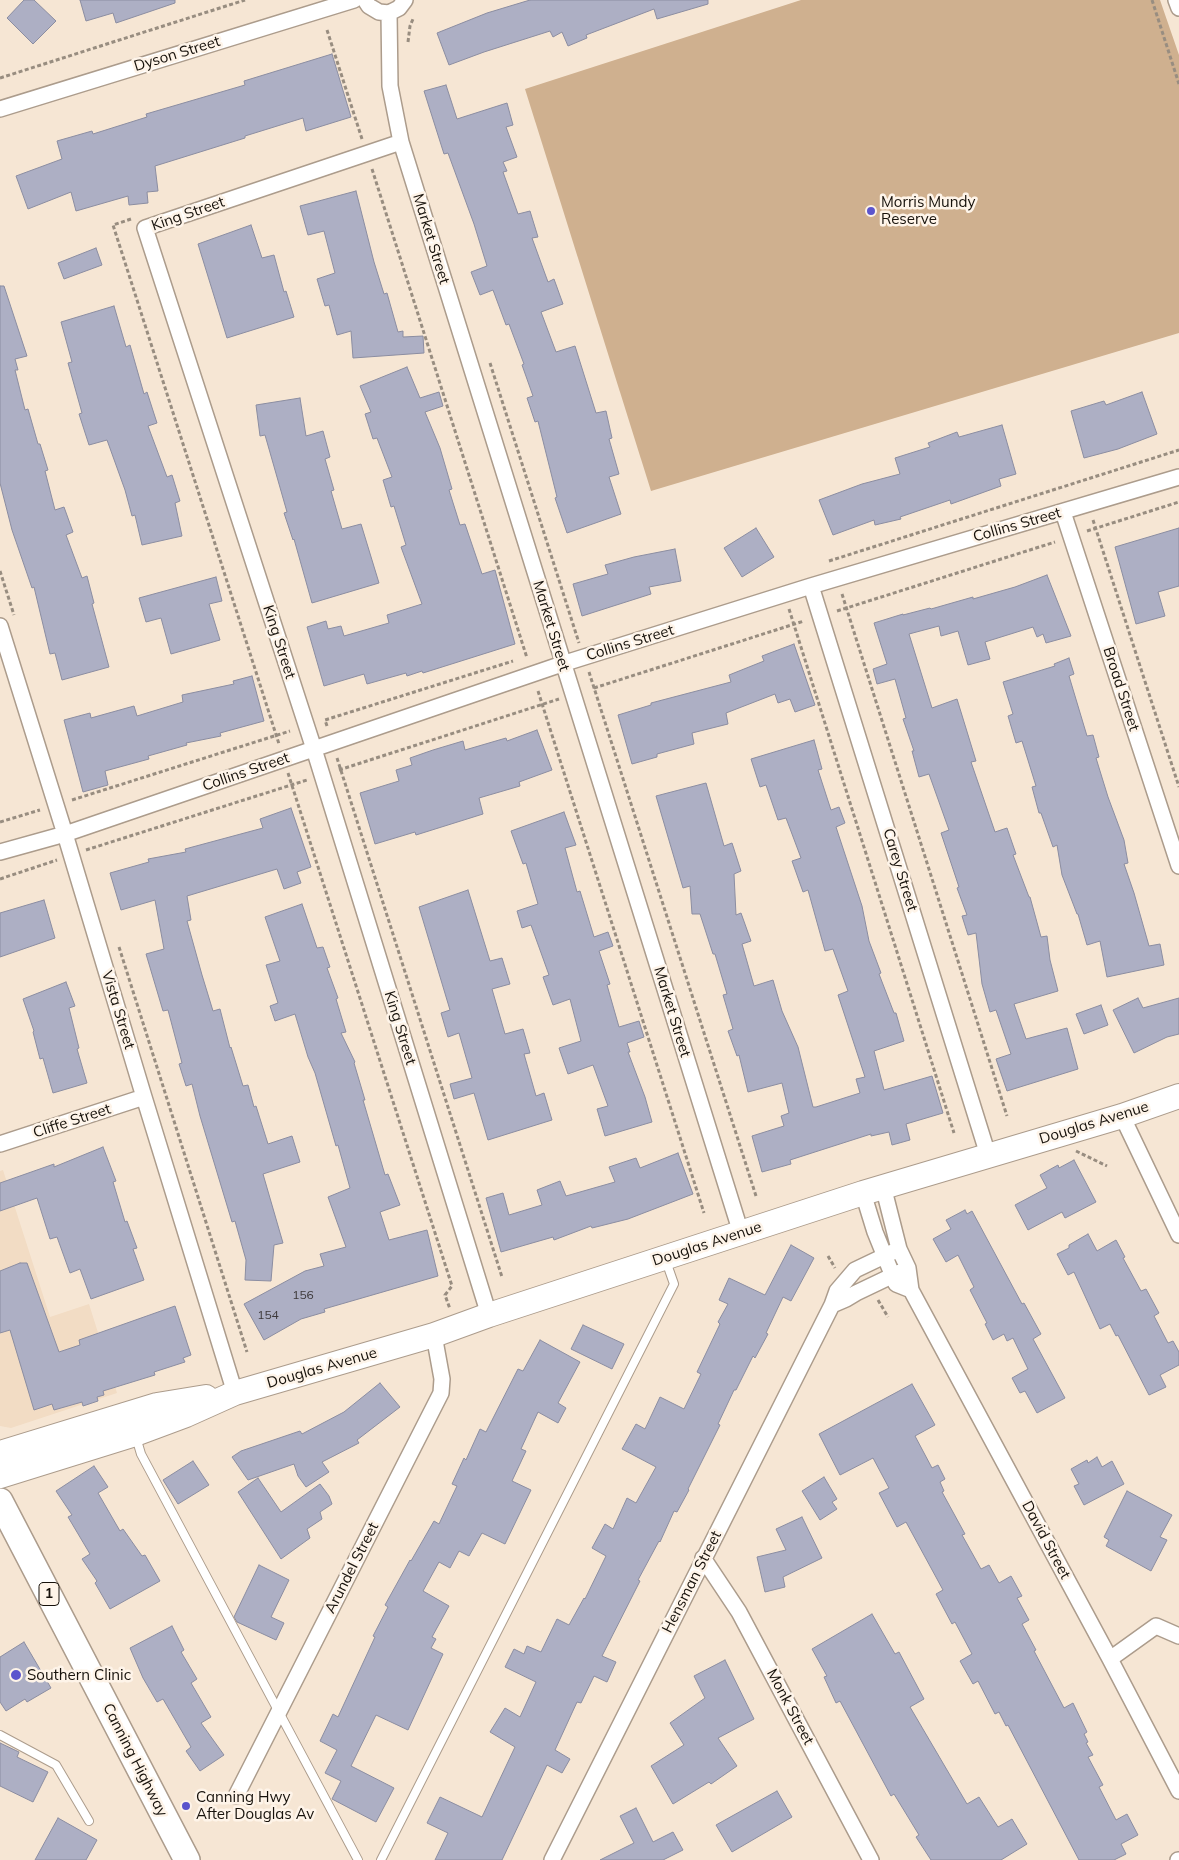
<!DOCTYPE html>
<html>
<head>
<meta charset="utf-8">
<style>
	body { margin:0 }
	canvas { display:block; background:#f6e6d4 }
</style>
</head>
<body>
<canvas width="1179" height="1860"></canvas>
<script>
const context = document.querySelector('canvas').getContext('2d');
context.lineJoin = 'round';
function fill(path, color) {
  context.fillStyle = color;
  context.fill(path, 'evenodd');
}
function toPath(rows) {
  const path = new Path2D();
  for (const r of rows) {
    path.moveTo(r[0], r[1]);
    for (let i = 2; i < r.length; i += 2) path.lineTo(r[i], r[i + 1]);
  }
  return path;
}
function stroke(path, color, width, dash) {
  context.strokeStyle = color;
  context.lineWidth = width;
  context.lineCap = dash ? 'butt' : 'round';
  context.setLineDash(dash || []);
  context.stroke(path);
}
function write(font, color, halo, rows, align = 'center') {
  context.font = font + ' Mulish,sans-serif';
  context.lineWidth = 5;
  context.setLineDash([]);
  context.textBaseline = 'middle';
  context.strokeStyle = halo;
  context.fillStyle = color;
  for (const [text, x, y, turn = 0] of rows) {
    context.save();
    context.translate(x, y);
    context.rotate((+turn || 0) * Math.PI / 180);
    context.textAlign = isNaN(turn) ? turn : align;
    if (halo) context.strokeText(text, 0, 0);
    context.fillText(text, 0, 0);
    context.restore();
  }
}
const built = toPath([
	[3,1170,50,1317,89,1304,117,1393,11,1428,0,1426,0,1171]
]);
const green = toPath([
	[801,0,1160,0,1179,55,1179,333,651,491,525,89]
]);
const building = toPath([
	[24,0,34,0,56,21,33,44,7,18,24,0],
	[80,0,175,0,175,3,116,23,113,13,86,21,80,0],
	[530,0,708,0,708,4,657,19,654,9,586,35,587,38,568,46,562,32,553,37,550,31,484,52,449,65,437,33,487,13,530,0],
	[332,54,351,117,306,131,303,118,245,136,245,138,155,166,158,191,147,192,148,203,129,205,128,196,76,211,71,192,28,209,16,176,62,159,57,141,92,131,93,134,147,117,146,114,245,85,244,81,332,54],
	[446,85,457,119,507,103,513,125,506,127,517,157,503,162,507,171,503,172,518,214,530,211,538,237,532,238,548,282,554,279,563,304,541,312,556,352,575,346,596,413,606,411,612,438,609,439,619,474,609,477,621,514,567,533,555,498,557,497,538,421,535,422,527,398,533,396,522,365,524,364,509,324,506,325,493,290,480,295,471,272,487,266,474,224,448,153,444,154,424,91,446,85],
	[356,191,374,262,384,294,387,293,398,332,403,331,403,337,423,336,424,353,353,358,351,331,337,335,329,305,325,306,317,279,335,273,324,231,308,235,300,206,356,191],
	[251,225,262,258,274,255,284,292,286,291,294,317,227,338,198,244,251,225],
	[96,248,102,265,64,279,58,263,96,248],
	[0,286,4,286,27,356,15,359,18,370,15,370,25,410,28,409,38,444,40,444,48,470,45,471,55,510,64,507,73,532,66,535,82,578,87,576,94,603,92,604,109,667,62,680,55,653,50,654,34,587,32,588,12,530,0,483,0,286],
	[114,306,126,347,130,345,144,394,147,392,157,423,148,426,167,477,172,475,180,501,175,503,182,536,142,545,135,515,132,516,125,490,107,440,89,445,79,414,82,413,68,363,72,362,61,322,114,306],
	[407,367,420,398,439,392,443,406,425,412,440,448,452,489,449,490,460,525,465,524,482,574,495,570,515,644,423,673,422,671,407,676,406,673,367,684,364,674,324,686,307,627,326,621,328,629,341,626,344,636,389,623,387,615,422,604,401,547,406,545,394,506,391,507,383,480,392,477,377,438,373,439,365,414,371,412,360,386,407,367],
	[1142,392,1157,434,1118,449,1084,458,1071,411,1104,401,1106,405,1142,392],
	[300,398,306,436,323,431,330,457,325,459,334,490,331,491,342,529,361,524,379,583,312,603,294,539,293,540,284,513,287,512,265,435,260,436,256,405,300,398],
	[1002,425,1016,474,999,479,1001,486,951,504,950,500,900,517,901,519,875,525,874,520,833,535,819,500,862,484,900,474,895,458,930,447,928,443,957,432,959,437,1002,425],
	[756,528,774,557,742,577,724,548,756,528],
	[1179,528,1179,586,1158,592,1165,616,1136,624,1115,547,1179,528],
	[675,549,681,581,649,587,651,594,582,616,573,584,608,574,605,565,634,557,675,549],
	[1047,575,1071,636,1046,643,1043,634,1037,637,1033,627,985,642,990,659,968,665,958,631,941,636,939,626,909,634,932,708,957,699,976,761,971,762,995,832,1007,828,1016,854,1013,855,1029,897,1030,897,1041,937,1047,936,1050,960,1058,991,1014,1004,1026,1039,1067,1028,1078,1069,1007,1091,996,1059,1011,1054,996,1010,990,1012,982,984,976,933,968,935,962,916,967,915,957,888,959,887,941,833,949,830,929,774,919,777,912,751,914,751,903,719,906,718,895,679,877,684,873,669,887,664,874,623,903,614,903,615,930,608,931,609,973,597,973,599,1015,587,1047,575],
	[216,577,222,601,209,604,220,640,171,654,161,618,146,622,139,598,216,577],
	[794,644,815,705,795,712,790,699,778,703,775,694,726,713,728,724,692,733,694,744,657,754,657,757,632,764,618,715,651,705,651,703,731,682,729,675,764,661,762,656,794,644],
	[1069,658,1074,674,1069,676,1087,736,1093,735,1099,757,1096,758,1108,797,1124,840,1128,863,1124,864,1134,893,1149,946,1160,944,1164,965,1107,977,1100,941,1087,945,1078,914,1077,914,1062,875,1057,845,1053,847,1041,813,1039,813,1032,787,1036,786,1022,741,1016,743,1008,716,1013,714,1003,682,1055,666,1054,664,1069,658],
	[252,676,264,721,220,733,221,736,186,743,187,745,148,756,149,759,105,771,108,785,83,792,64,720,90,713,91,718,134,706,137,716,183,702,182,695,234,684,233,681,252,676],
	[537,730,552,770,519,782,520,786,479,798,483,814,416,835,415,832,375,844,360,793,399,781,396,770,412,765,410,758,433,750,463,741,465,750,506,738,507,741,537,730],
	[814,740,822,769,818,770,831,810,839,807,845,823,836,827,862,906,869,941,881,973,879,974,894,1013,896,1013,904,1041,874,1051,884,1090,932,1076,943,1113,906,1124,910,1140,892,1145,889,1132,871,1136,871,1134,790,1160,791,1164,762,1172,752,1136,784,1126,781,1116,789,1113,782,1083,748,1092,739,1055,737,1056,728,1031,733,1029,723,995,727,994,715,954,713,954,700,914,692,914,690,886,683,888,656,796,706,783,724,846,732,843,741,871,734,874,736,915,741,913,751,941,742,944,754,986,773,980,782,1011,798,1047,813,1107,816,1107,860,1093,856,1079,865,1077,838,995,848,991,833,949,825,951,808,890,803,892,792,861,801,858,786,818,778,820,766,785,760,787,751,759,814,740],
	[291,808,311,867,297,872,301,883,284,889,277,869,187,896,191,920,187,921,202,975,213,1011,220,1009,230,1048,231,1047,243,1086,248,1085,254,1107,256,1106,268,1144,292,1136,300,1162,263,1174,283,1243,274,1245,271,1281,245,1280,246,1260,235,1221,232,1222,200,1116,192,1084,186,1086,179,1064,182,1063,168,1010,163,1011,146,954,164,949,155,900,121,910,110,873,149,862,148,859,186,852,185,849,263,828,260,819,291,808],
	[564,812,576,845,565,848,577,892,580,891,594,937,608,932,613,946,599,951,610,984,607,985,619,1027,639,1021,644,1037,627,1043,630,1052,628,1052,645,1097,652,1122,605,1136,597,1109,608,1106,593,1065,568,1074,559,1048,581,1041,570,999,553,1005,543,977,549,975,531,925,522,928,517,911,538,904,526,863,523,864,511,831,564,812],
	[468,890,490,961,502,958,510,984,492,989,505,1034,523,1029,530,1053,524,1054,536,1096,544,1093,552,1120,488,1140,474,1093,454,1099,450,1084,472,1078,459,1033,448,1037,441,1013,450,1010,419,907,468,890],
	[44,900,55,938,0,957,0,913,44,900],
	[302,904,317,948,323,947,330,967,327,968,338,998,336,999,346,1032,341,1033,355,1062,354,1063,365,1100,363,1100,385,1175,388,1174,400,1205,380,1212,389,1240,427,1230,438,1276,324,1309,325,1312,301,1319,264,1340,244,1304,305,1271,324,1266,320,1254,346,1247,328,1197,350,1188,338,1145,336,1146,315,1073,308,1057,295,1014,275,1021,270,1006,278,1003,266,965,280,961,265,917,302,904],
	[66,982,75,1006,69,1008,79,1048,77,1049,87,1083,53,1093,43,1058,40,1059,33,1032,34,1031,23,999,66,982],
	[1138,998,1143,1008,1179,998,1179,1034,1167,1037,1134,1053,1113,1010,1138,998],
	[1101,1005,1108,1025,1084,1034,1076,1014,1101,1005],
	[103,1147,116,1181,113,1182,125,1222,127,1221,137,1248,133,1249,144,1280,91,1299,80,1269,70,1273,57,1237,50,1239,37,1198,0,1211,0,1183,54,1164,54,1167,103,1147],
	[678,1153,693,1194,628,1219,592,1228,591,1226,554,1240,553,1237,501,1252,486,1198,503,1193,509,1215,542,1205,537,1190,560,1181,566,1196,615,1182,609,1167,636,1158,640,1168,678,1153],
	[1074,1160,1096,1202,1065,1218,1062,1212,1028,1230,1015,1205,1047,1188,1040,1175,1058,1165,1059,1168,1074,1160],
	[965,1210,967,1214,972,1211,1022,1304,1024,1303,1041,1334,1033,1339,1065,1398,1037,1413,1025,1391,1020,1393,1012,1378,1028,1369,1013,1338,1007,1341,1004,1334,993,1340,985,1324,987,1323,970,1290,974,1287,958,1255,946,1262,933,1239,951,1229,946,1220,965,1210],
	[1088,1234,1097,1251,1116,1240,1125,1257,1123,1258,1141,1291,1146,1289,1159,1313,1154,1316,1168,1343,1173,1341,1179,1352,1179,1365,1160,1375,1166,1387,1149,1395,1118,1335,1116,1336,1110,1324,1100,1329,1074,1272,1068,1275,1057,1254,1069,1248,1069,1245,1088,1234],
	[791,1245,814,1258,791,1301,783,1297,766,1333,768,1334,755,1358,753,1356,736,1390,734,1390,718,1424,720,1425,688,1489,689,1490,677,1512,674,1511,660,1542,659,1541,638,1580,640,1581,602,1656,616,1662,607,1682,594,1676,581,1703,577,1702,555,1750,570,1759,562,1773,547,1765,502,1860,435,1860,448,1833,427,1823,440,1797,482,1817,515,1747,490,1732,505,1708,520,1717,536,1682,505,1667,514,1649,524,1654,527,1646,541,1652,557,1619,569,1625,584,1598,585,1599,606,1556,592,1548,605,1524,613,1529,627,1498,636,1503,656,1467,622,1449,636,1424,645,1429,660,1397,684,1409,701,1374,697,1372,720,1324,718,1322,728,1304,719,1300,729,1278,765,1295,791,1245],
	[20,1263,27,1263,59,1352,80,1345,79,1340,175,1306,191,1355,183,1358,185,1362,154,1372,155,1375,103,1391,104,1395,97,1397,98,1401,83,1406,82,1402,54,1410,52,1404,34,1410,10,1330,0,1333,0,1271,20,1263],
	[583,1325,624,1344,612,1369,571,1349,583,1325],
	[540,1340,580,1362,558,1403,566,1408,558,1423,538,1412,521,1449,526,1451,512,1481,531,1490,505,1544,482,1533,469,1556,459,1551,450,1568,439,1562,423,1591,449,1606,432,1637,436,1639,431,1648,443,1654,408,1730,376,1715,351,1766,394,1788,376,1822,332,1799,341,1781,325,1773,337,1750,320,1741,333,1714,338,1717,375,1637,373,1636,388,1607,385,1605,410,1560,411,1561,434,1521,439,1524,457,1486,452,1484,464,1458,466,1460,480,1429,486,1432,518,1369,523,1371,540,1340],
	[380,1383,400,1407,357,1440,359,1443,322,1462,329,1472,306,1487,298,1476,294,1464,248,1480,232,1457,241,1451,300,1431,302,1434,344,1412,380,1383],
	[912,1384,935,1425,915,1436,932,1468,938,1465,945,1479,940,1482,944,1491,942,1492,965,1534,962,1535,981,1569,989,1565,999,1583,1011,1576,1022,1596,1017,1598,1029,1620,1022,1624,1036,1650,1034,1651,1064,1708,1073,1703,1087,1732,1084,1734,1088,1742,1086,1743,1093,1755,1088,1757,1103,1785,1099,1787,1116,1820,1127,1814,1138,1835,1121,1844,1126,1854,1114,1860,1079,1860,1008,1725,1006,1726,999,1712,995,1714,978,1681,973,1684,960,1661,972,1654,955,1622,952,1624,936,1594,943,1590,906,1522,897,1527,879,1493,889,1488,873,1458,840,1475,819,1434,912,1384],
	[1097,1457,1102,1467,1112,1461,1124,1484,1084,1505,1074,1486,1079,1484,1071,1469,1087,1460,1088,1463,1097,1457],
	[193,1461,209,1485,178,1504,163,1480,193,1461],
	[94,1466,108,1487,98,1493,120,1531,123,1529,142,1556,145,1555,160,1581,110,1609,95,1583,97,1581,82,1559,90,1554,68,1517,72,1515,56,1491,94,1466],
	[824,1477,837,1499,832,1502,837,1509,820,1520,802,1491,824,1477],
	[258,1478,281,1512,320,1484,329,1496,332,1504,320,1512,322,1519,307,1529,310,1538,281,1559,238,1492,258,1478],
	[1127,1491,1172,1515,1160,1537,1167,1540,1151,1571,1106,1546,1109,1540,1104,1537,1127,1491],
	[802,1517,822,1558,783,1577,785,1587,765,1592,757,1557,786,1550,776,1529,802,1517],
	[259,1565,289,1580,271,1617,284,1623,276,1640,237,1622,234,1617,259,1565],
	[872,1614,895,1654,899,1652,924,1699,910,1707,967,1804,979,1797,998,1827,1012,1819,1027,1844,1001,1860,931,1860,916,1837,919,1835,894,1794,891,1796,840,1701,836,1703,824,1677,827,1676,812,1649,872,1614],
	[172,1626,184,1650,181,1652,197,1679,191,1683,211,1717,201,1723,224,1755,200,1771,186,1751,191,1747,163,1699,157,1702,143,1678,130,1648,172,1626],
	[24,1642,51,1688,27,1702,25,1699,6,1711,0,1702,0,1657,24,1642],
	[725,1660,754,1719,718,1738,737,1766,711,1784,709,1782,673,1804,651,1766,684,1745,670,1723,705,1698,694,1676,725,1660],
	[0,1743,19,1752,17,1757,48,1772,33,1802,0,1786,0,1743],
	[777,1791,792,1817,732,1852,716,1825,777,1791],
	[636,1808,653,1842,673,1832,683,1850,663,1860,600,1860,634,1843,620,1816,636,1808],
	[58,1818,97,1840,86,1860,35,1860,58,1818]
]);
const path = toPath([
	[1152,0,1179,84],
	[327,30,362,139],
	[408,42,410,26,413,19],
	[0,78,245,0],
	[372,169,527,658],
	[131,219,113,225,279,744],
	[490,363,579,643],
	[1093,520,1179,787],
	[1087,531,1179,502],
	[829,561,1179,450],
	[0,571,14,615],
	[842,594,1007,1116],
	[789,609,954,1133],
	[837,611,1055,542],
	[589,672,756,1196],
	[594,688,804,621],
	[538,691,704,1213],
	[327,726,325,720,513,661],
	[337,758,502,1277],
	[339,770,559,699],
	[288,773,452,1286,445,1295,450,1309],
	[72,800,290,731],
	[0,822,40,810],
	[86,850,307,780],
	[0,879,57,860],
	[119,947,247,1352],
	[1076,1151,1107,1166],
	[828,1256,835,1268],
	[878,1300,888,1317]
]);
const service = toPath([
	[136,1437,141,1454,358,1860],
	[0,1735,56,1765,89,1821],
	[381,1860,674,1284,666,1261]
]);
const minor = toPath([
	[365,0,369,6,379,12,389,13,399,8,405,0],
	[1176,0,1179,8],
	[389,13,390,86,401,142,741,1233],
	[0,109,354,0],
	[401,142,145,228,314,749,489,1315],
	[1063,512,1179,866],
	[811,586,988,1155],
	[0,626,65,834,144,1097,235,1393],
	[0,852,65,834,562,664,811,586,1179,477],
	[1122,1116,1179,1235],
	[0,1144,144,1097],
	[883,1186,899,1249,908,1268,911,1290,1110,1659,1179,1791],
	[863,1193,875,1232,896,1284,911,1290],
	[832,1305,846,1299,856,1293,900,1272],
	[703,1558,739,1612,871,1860],
	[1110,1659,1156,1626,1179,1636],
	[236,1796,441,1393,442,1379,434,1335],
	[552,1860,832,1305,837,1291,855,1270,899,1249],
	[1178,1860,1179,1860]
]);
const primary = toPath([
	[0,1453,157,1405,206,1397],
	[0,1476,135,1434,186,1415,235,1393,434,1335,489,1315,863,1193,1122,1116,1179,1096]
]);
const trunk = toPath([
	[0,1501,187,1860]
]);
const markers = [
	[871,211,5,"#5c55cd"],
	[16,1675,6,"#5c55cd"],
	[186,1806,5,"#5c55cd"]
];
const numberNames = [
	["156",303,1295],
	["154",268,1315]
];
const shields = [
	[49,1594,20]
];
const shieldNames = [
	["1",49,1594]
];
const streetNames = [
	["Dyson Street",177,54,-17],
	["King Street",188,214,-19],
	["Market Street",431,239,73],
	["Collins Street",1017,525,-16],
	["Market Street",551,626,73],
	["King Street",279,642,72],
	["Collins Street",630,643,-17],
	["Broad Street",1121,689,72],
	["Collins Street",246,772,-19],
	["Carey Street",900,870,73],
	["Vista Street",118,1010,73],
	["Market Street",672,1012,73],
	["King Street",400,1028,73],
	["Cliffe Street",72,1121,-18],
	["Douglas Avenue",1094,1123,-17],
	["Douglas Avenue",707,1244,-18],
	["Douglas Avenue",322,1368,-16],
	["David Street",1046,1540,62],
	["Arundel Street",352,1568,-63],
	["Hensman Street",692,1582,-63],
	["Monk Street",790,1707,62],
	["Canning Highway",135,1760,63]
];
const poiNames = [
	["Morris Mundy",881,202],
	["Reserve",881,219],
	["Southern Clinic",27,1675],
	["Canning Hwy",196,1797],
	["After Douglas Av",196,1814]
];
fill(built, '#f2dcc4');
fill(green, '#cfb08f');
fill(building, '#adafc4');
stroke(building, '#8b8da1', 1);
stroke(service, '#ac9c8c', 10);
stroke(minor, '#ac9c8c', 18);
stroke(primary, '#ac9c8c', 26);
stroke(trunk, '#ac9c8c', 28);
stroke(path, '#988d80', 3, [4, 2.5]);
stroke(service, '#fff', 8);
stroke(minor, '#fff', 15);
stroke(primary, '#fff', 24);
stroke(trunk, '#fff', 25);
for (const [x, y, r, color] of markers) {
  const dot = new Path2D();
  dot.arc(x, y, r, 0, 2 * Math.PI);
  context.fillStyle = color;
  context.fill(dot);
  stroke(dot, '#fef4e9', 2);
}
write('12px', '#3c3839', null, numberNames);
for (const [x, y, w] of shields) {
  const box = new Path2D();
  box.roundRect(x - w / 2, y - 11.5, w, 23, 4);
  context.fillStyle = '#fef4e9';
  context.fill(box);
  stroke(box, '#16110b', 1);
}
write('bold 14px', '#16110b', null, shieldNames);
write('15px', '#16110b', '#fef4e9', streetNames);
write('15px', '#16110b', '#fef4e9', poiNames, 'left');
</script>
</body>
</html>
